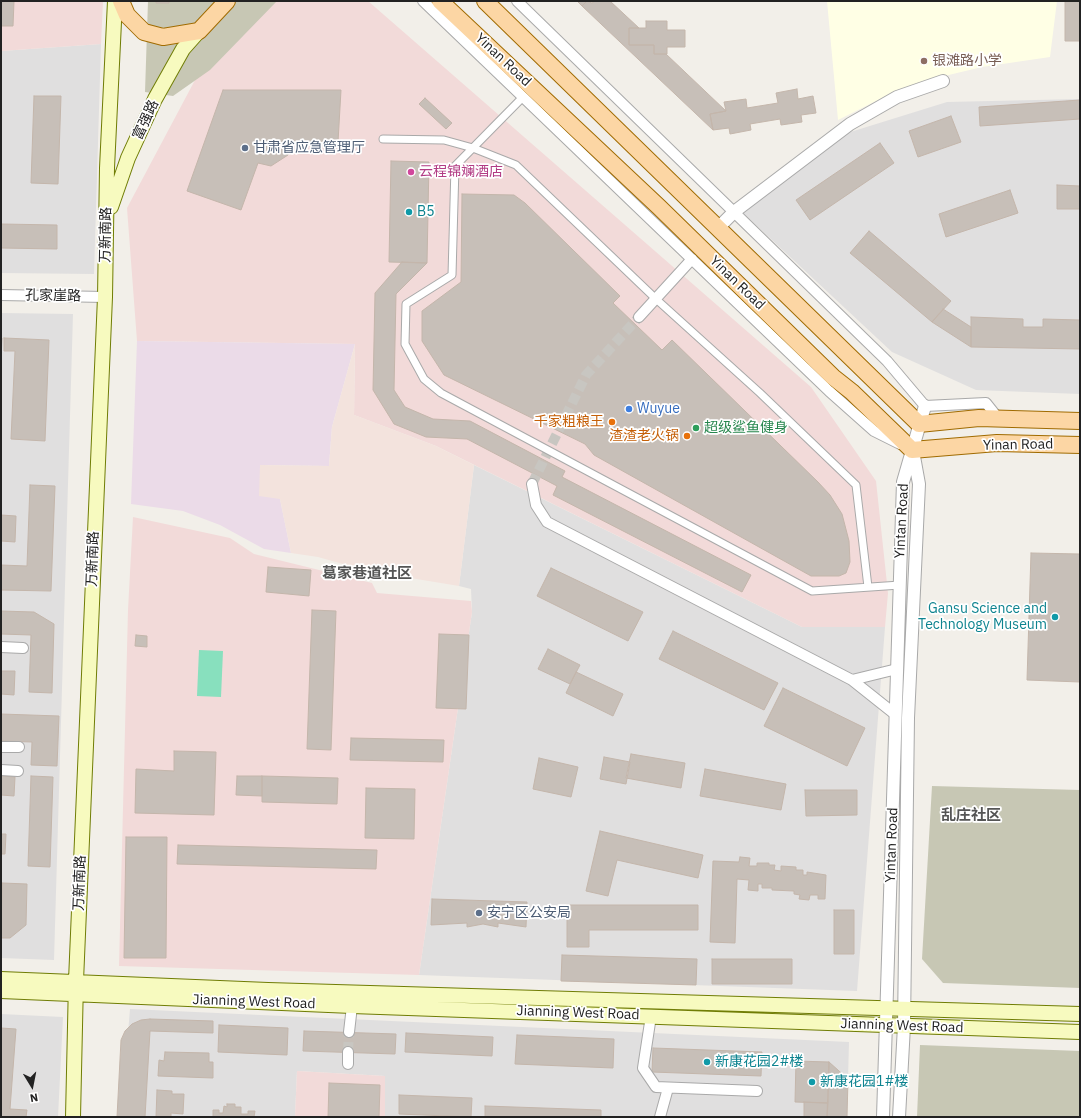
<!DOCTYPE html>
<html>
<head>
<meta charset="utf-8">
<style>
	body { margin:0 }
	#map { position:relative; width:1081px; height:1118px; overflow:hidden; background:#f2efe9; font-family:"IBM Plex Sans",sans-serif }
	canvas { display:block }
	.frame { position:absolute; inset:0; border:2px solid #222; pointer-events:none }
	.north { position:absolute; left:12px; top:1066px; width:40px; height:40px; -webkit-text-stroke:3px #fff; paint-order:stroke; rotate:170deg; font-size:11px; font-weight:700; line-height:16px; text-align:center; color:#222 }
	.north::after { content:''; display:block; margin:auto; width:14px; height:18px; background:#222; clip-path:polygon(50% 0,100% 100%,50% 72%,0 100%) }
</style>
</head>
<body>
<div id="map">
<canvas width="1081" height="1118"></canvas>
<div class="frame"></div>
<div class="north">N</div>
</div>
<script>
const context = document.querySelector('canvas').getContext('2d');
context.lineJoin = 'round';
function fill(path, color) {
  context.fillStyle = color;
  context.fill(path, 'evenodd');
}
function toPath(rows) {
  const path = new Path2D();
  for (const r of rows) {
    path.moveTo(r[0], r[1]);
    for (let i = 2; i < r.length; i += 2) path.lineTo(r[i], r[i + 1]);
  }
  return path;
}
function stroke(path, color, width, dash) {
  context.strokeStyle = color;
  context.lineWidth = width;
  context.lineCap = dash ? 'butt' : 'round';
  context.setLineDash(dash || []);
  context.stroke(path);
}
function write(font, color, halo, rows, align = 'center') {
  context.font = font + ' "IBM Plex Sans","Noto Sans SC",sans-serif';
  context.lineWidth = 3.5;
  context.setLineDash([]);
  context.textBaseline = 'middle';
  context.strokeStyle = halo;
  context.fillStyle = color;
  for (const [text, x, y, turn = 0] of rows) {
    context.save();
    context.translate(x, y);
    context.rotate((+turn || 0) * Math.PI / 180);
    context.textAlign = isNaN(turn) ? turn : align;
    if (halo) context.strokeText(text, 0, 0);
    context.fillText(text, 0, 0);
    context.restore();
  }
}
const residential = toPath([
	[101,44,94,274,1,273,1,51],
	[1080,99,1080,394,976,390,892,352,743,213,844,134,947,102],
	[1,313,73,314,54,960,1,958],
	[474,465,802,627,885,627,857,991,419,975,472,612,471,589,459,586],
	[130,1009,849,1042,847,1117,385,1117,385,1076,297,1071,295,1117,121,1117],
	[1,1014,63,1017,58,1117,1,1117]
]);
const commercial = toPath([
	[1,1,103,1,101,44,1,51],
	[269,1,368,1,811,387,876,481,888,593,885,627,802,627,436,446,354,415,355,344,137,341,127,208,203,65],
	[133,517,230,538,254,554,372,583,377,593,471,601,472,612,419,975,119,966,128,610],
	[297,1071,385,1076,385,1117,295,1117]
]);
const industrial = toPath([
	[137,341,355,344,332,427,329,466,260,465,280,499,291,553,264,549,220,525,183,511,131,504]
]);
const education = toPath([
	[827,1,1057,1,1050,57,982,67,932,79,884,97,838,120]
]);
const military = toPath([
	[355,344,354,415,436,446,474,465,459,586,368,571,318,557,291,553,280,499,259,496,260,465,329,466,332,427]
]);
const construction = toPath([
	[148,1,277,1,210,70,173,96,145,92],
	[932,786,1080,790,1080,988,943,983,922,959],
	[920,1045,1080,1051,1080,1117,917,1117]
]);
const pitch = toPath([
	[199,650,223,651,221,697,197,696]
]);
const building = toPath([
	[1,1,14,1,13,26,1,26,1,1],
	[156,1,169,1,169,3,156,3,156,1],
	[577,1,587,1,582,6,577,1],
	[587,1,592,3,595,1,610,1,639,28,629,28,629,45,654,45,654,54,666,54,726,111,710,114,713,130,582,6,587,1],
	[1065,1,1080,1,1080,41,1065,41,1065,1],
	[646,21,667,21,667,30,685,30,685,47,667,47,667,54,654,54,654,45,629,45,629,28,646,28,646,21],
	[797,89,798,99,813,96,816,113,801,115,802,122,781,125,780,119,750,124,751,130,730,134,729,128,713,130,710,114,726,111,724,102,746,99,747,108,778,103,776,93,797,89],
	[223,90,341,90,338,142,288,141,288,155,271,166,258,163,241,210,187,191,223,90],
	[34,96,61,96,58,184,31,183,34,96],
	[425,98,452,123,446,129,419,104,425,98],
	[1080,100,1080,119,980,126,979,107,1080,100],
	[951,116,961,142,918,157,909,131,951,116],
	[880,143,894,163,810,220,796,200,880,143],
	[391,161,429,162,427,263,389,262,391,161],
	[1057,185,1080,186,1080,209,1057,209,1057,185],
	[1010,190,1018,213,946,237,939,214,1010,190],
	[462,194,514,195,525,203,620,296,613,303,662,350,672,340,818,482,830,495,842,514,849,541,850,562,846,573,839,576,811,576,594,455,585,444,444,375,422,341,422,311,461,282,462,194],
	[1,224,57,225,57,249,1,248,1,224],
	[869,231,951,301,932,322,850,253,869,231],
	[402,262,427,263,396,294,394,390,405,407,433,419,470,421,565,471,562,477,751,575,742,592,553,495,557,486,467,439,426,437,394,424,373,390,375,293,402,262],
	[943,309,971,327,971,347,932,322,943,309],
	[971,317,1023,319,1023,327,1043,327,1043,319,1080,320,1080,349,971,347,971,317],
	[1,338,2,338,1,360,1,338],
	[4,338,49,340,45,441,11,439,15,351,4,351,4,338],
	[30,485,55,486,51,591,1,590,1,565,27,566,30,485],
	[1,515,16,516,15,542,1,541,1,515],
	[1031,553,1080,554,1080,682,1027,680,1031,553],
	[268,567,311,570,309,596,266,592,268,567],
	[551,568,643,612,628,641,537,596,551,568],
	[312,610,336,611,331,750,307,749,312,610],
	[1,611,34,612,54,624,52,693,29,692,31,635,1,634,1,611],
	[673,631,778,683,764,710,659,659,673,631],
	[439,634,469,635,466,709,436,708,439,634],
	[136,635,147,636,147,647,135,646,136,635],
	[548,649,580,665,570,684,538,669,548,649],
	[1,671,15,671,14,695,1,694,1,671],
	[576,672,623,694,613,716,566,693,576,672],
	[783,688,865,728,847,766,764,726,783,688],
	[1,714,59,716,57,766,31,765,32,742,1,741,1,714],
	[351,738,444,740,443,762,350,760,351,738],
	[174,751,216,752,214,815,135,813,136,769,174,771,174,751],
	[631,754,685,763,681,788,626,778,631,754],
	[604,757,630,762,626,784,600,779,604,757],
	[539,758,578,767,571,797,533,789,539,758],
	[705,769,786,784,781,810,700,796,705,769],
	[1,776,15,777,14,796,1,795,1,776],
	[31,776,53,777,50,867,28,866,31,776],
	[237,776,262,776,262,796,236,795,237,776],
	[262,776,338,778,337,804,262,802,262,776],
	[366,788,415,789,414,839,365,838,366,788],
	[805,790,857,790,857,815,806,816,805,790],
	[600,831,703,855,698,878,617,860,608,896,586,891,600,831],
	[1,834,6,834,5,854,1,854,1,834],
	[126,837,167,837,166,958,124,958,126,837],
	[178,845,377,850,376,869,177,864,178,845],
	[740,857,750,858,749,866,757,866,757,863,769,863,769,865,775,865,774,870,781,871,781,866,796,867,796,870,803,870,803,875,807,875,807,872,826,875,825,899,818,899,818,895,810,895,809,900,799,899,800,895,794,894,794,891,772,890,772,888,762,888,762,884,758,884,758,891,748,890,749,880,737,879,735,943,710,942,713,861,739,862,740,857],
	[2,883,27,884,26,925,10,938,1,938,2,883],
	[432,899,527,902,526,927,498,923,498,927,483,924,467,927,467,923,431,925,432,899],
	[567,905,698,905,698,930,589,930,589,947,567,947,567,905],
	[834,910,854,910,854,954,834,954,834,910],
	[562,955,697,959,696,985,561,981,562,955],
	[712,959,792,959,792,984,712,984,712,959],
	[150,1019,213,1021,213,1033,150,1031,145,1117,117,1117,121,1040,125,1031,132,1024,141,1020,150,1019],
	[219,1025,288,1028,287,1055,218,1052,219,1025],
	[1,1028,16,1029,10,1109,27,1110,26,1117,1,1117,1,1028],
	[304,1031,396,1034,395,1054,303,1051,304,1031],
	[406,1033,493,1037,492,1056,405,1052,406,1033],
	[517,1035,614,1039,613,1068,515,1064,517,1035],
	[653,1048,762,1052,761,1076,652,1072,653,1048],
	[165,1052,209,1053,209,1062,213,1062,213,1078,158,1076,159,1060,164,1061,165,1052],
	[796,1061,829,1062,828,1103,795,1102,796,1061],
	[829,1062,848,1079,847,1117,827,1117,829,1062],
	[329,1083,380,1085,379,1117,328,1117,329,1083],
	[157,1090,172,1091,172,1094,184,1094,183,1114,171,1113,171,1117,156,1117,157,1090],
	[399,1095,472,1098,471,1117,399,1114,399,1095],
	[804,1102,828,1103,827,1117,804,1117,804,1102],
	[227,1104,235,1104,235,1107,241,1107,241,1114,248,1114,248,1111,255,1111,254,1117,213,1117,213,1110,219,1110,219,1113,223,1113,224,1106,227,1107,227,1104],
	[485,1106,601,1110,601,1117,485,1117,485,1106]
]);
const minorTunnel = toPath([
	[532,484,586,375,639,317],
	[348,1052,349,1032]
]);
const pedestrian = toPath([
	[523,97,455,166,452,275,406,304,405,344,424,379,441,393,812,591,900,585],
	[383,139,444,140,473,148,516,165,656,299,760,393,856,485,868,587]
]);
const minor = toPath([
	[423,1,829,391,874,431,900,444],
	[517,1,887,361,925,406,986,403,998,418],
	[1,295,105,297],
	[639,317,692,259],
	[532,484,536,505,547,522,852,680,896,715],
	[1,647,23,648],
	[852,680,897,669],
	[1,747,19,747],
	[1,770,18,771],
	[651,1016,643,1068,656,1087,757,1091],
	[349,1032,352,1006],
	[348,1064,348,1052],
	[660,1117,668,1088]
]);
const tertiary = toPath([
	[718,228,734,212,850,124,897,97,943,81],
	[883,1117,903,482,925,406],
	[899,1117,904,1026,908,718,919,484,913,451]
]);
const secondary = toPath([
	[111,207,128,158,155,99,183,49,199,31],
	[1,979,268,990,1080,1014],
	[1,991,352,1006,1080,1032],
	[73,1117,76,981,105,297,107,168,115,1]
]);
const primary = toPath([
	[121,1,127,15,144,32,163,37,199,31,227,1],
	[440,1,659,207,833,377,852,392,912,450,997,443,1080,445],
	[485,1,919,424,979,418,1080,421]
]);
const markers = [
	[924,61,4,"#8d6e63"],
	[245,148,4,"#5c6f8a"],
	[411,172,4,"#d1479c"],
	[409,212,4,"#0f9aa8"],
	[629,409,4,"#3f7fe0"],
	[612,422,4,"#e8710a"],
	[696,428,4,"#2e9e5b"],
	[687,436,4,"#e8710a"],
	[1055,617,4,"#0f9aa8"],
	[479,913,4,"#5c6f8a"],
	[707,1062,4,"#0f9aa8"],
	[812,1082,4,"#0f9aa8"]
];
const streetNames = [
	["Yinan Road",503,60,43],
	["富强路",146,120,-65],
	["万新南路",106,235,-89],
	["Yinan Road",737,283,44],
	["孔家崖路",53,296,1],
	["Yinan Road",1018,445,-1],
	["Yintan Road",902,521,-87],
	["万新南路",93,559,-88],
	["Yintan Road",892,845,-88],
	["万新南路",80,883,-88],
	["Jianning West Road",254,1002,2],
	["Jianning West Road",578,1013,2],
	["Jianning West Road",902,1026,2]
];
const educationNames = [
	["银滩路小学",932,61]
];
const serviceNames = [
	["甘肃省应急管理厅",253,148],
	["安宁区公安局",487,913]
];
const hotelNames = [
	["云程锦斓酒店",419,172]
];
const cultureNames = [
	["B5",417,212],
	["Gansu Science and",1047,609,"right"],
	["Technology Museum",1047,625,"right"],
	["新康花园2#楼",715,1062],
	["新康花园1#楼",820,1082]
];
const shopNames = [
	["Wuyue",637,409]
];
const foodNames = [
	["千家粗粮王",604,422],
	["渣渣老火锅",679,436]
];
const leisureNames = [
	["超级鲨鱼健身",704,428]
];
const neighbourhoodNames = [
	["葛家巷道社区",367,574],
	["乱庄社区",971,816]
];
fill(residential, '#e0dfdf');
fill(commercial, '#f2dad9');
fill(industrial, '#ebdbe8');
fill(education, '#ffffe5');
fill(military, '#f3e3dd');
fill(construction, '#c7c7b4');
fill(pitch, '#88e0be');
fill(building, '#c7bfb8');
stroke(building, '#c4b6ab', 1);
stroke(minorTunnel, '#c8c6c1', 10, [10, 5]);
stroke(pedestrian, '#a9a9a9', 9);
stroke(minor, '#a9a9a9', 12);
stroke(tertiary, '#a9a9a9', 14);
stroke(secondary, '#707d05', 16);
stroke(primary, '#a06b00', 18);
stroke(pedestrian, '#fff', 7);
stroke(minor, '#fff', 10);
stroke(tertiary, '#fff', 12);
stroke(secondary, '#f7fabf', 14);
stroke(primary, '#fcd6a4', 16);
for (const [x, y, r, color] of markers) {
  const dot = new Path2D();
  dot.arc(x, y, r, 0, 2 * Math.PI);
  context.fillStyle = color;
  context.fill(dot);
  stroke(dot, '#fff', 1.5);
}
write('14px', '#222', '#fff', streetNames);
write('14px', '#785e54', '#fff', educationNames, 'left');
write('14px', '#4e5e75', '#fff', serviceNames, 'left');
write('14px', '#b23c85', '#fff', hotelNames, 'left');
write('14px', '#0d838f', '#fff', cultureNames, 'left');
write('14px', '#366cbe', '#fff', shopNames, 'left');
write('14px', '#c56008', '#fff', foodNames, 'right');
write('14px', '#27864d', '#fff', leisureNames, 'left');
write('bold 15px', '#555', '#fff', neighbourhoodNames);
</script>
</body>
</html>
